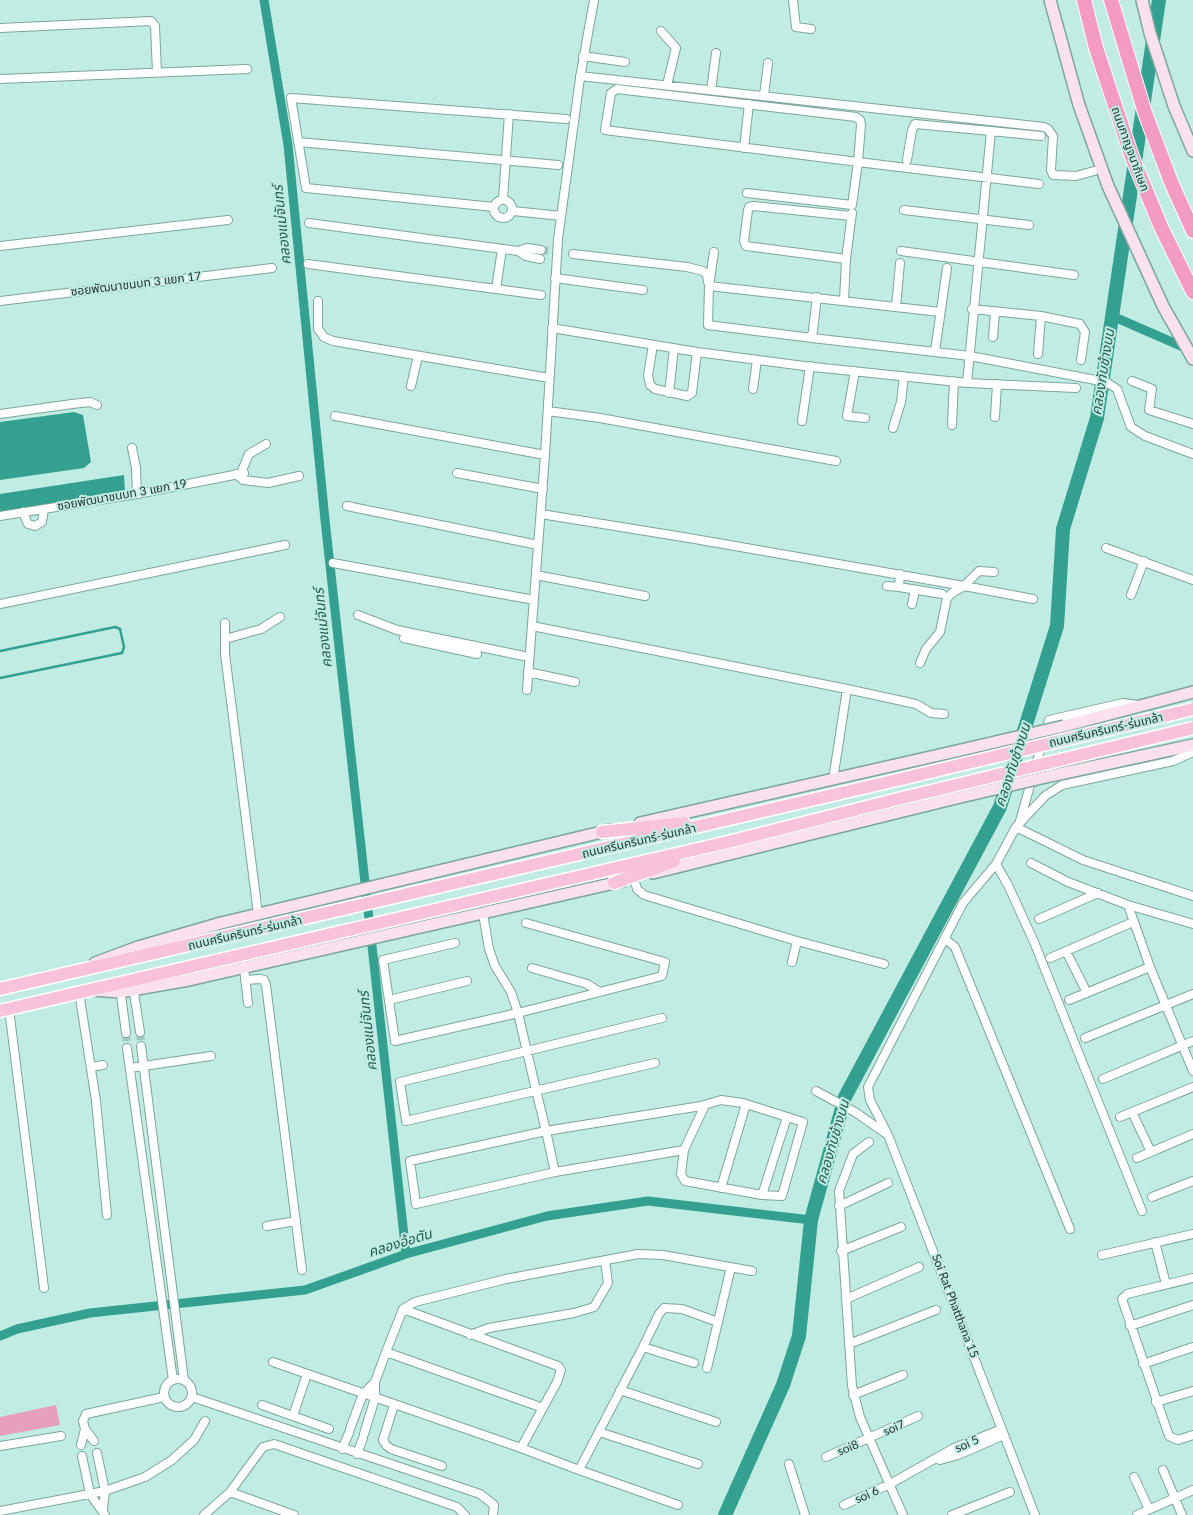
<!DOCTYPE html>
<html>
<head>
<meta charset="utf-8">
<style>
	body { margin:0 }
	canvas { display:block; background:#c0ece3 }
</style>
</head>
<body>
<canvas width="1193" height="1515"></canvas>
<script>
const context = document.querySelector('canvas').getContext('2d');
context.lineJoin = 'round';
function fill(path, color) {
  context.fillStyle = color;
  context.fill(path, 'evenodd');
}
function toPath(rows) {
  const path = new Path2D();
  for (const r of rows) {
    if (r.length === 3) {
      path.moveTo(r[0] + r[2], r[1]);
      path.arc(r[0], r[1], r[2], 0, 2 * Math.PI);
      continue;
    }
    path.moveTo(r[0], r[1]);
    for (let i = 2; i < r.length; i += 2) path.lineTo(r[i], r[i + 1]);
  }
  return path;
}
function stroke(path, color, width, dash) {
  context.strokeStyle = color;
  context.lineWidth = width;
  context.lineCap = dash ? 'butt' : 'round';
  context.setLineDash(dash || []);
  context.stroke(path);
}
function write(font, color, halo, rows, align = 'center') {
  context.font = font + ' Lato,"Noto Sans Thai",sans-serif';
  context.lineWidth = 4;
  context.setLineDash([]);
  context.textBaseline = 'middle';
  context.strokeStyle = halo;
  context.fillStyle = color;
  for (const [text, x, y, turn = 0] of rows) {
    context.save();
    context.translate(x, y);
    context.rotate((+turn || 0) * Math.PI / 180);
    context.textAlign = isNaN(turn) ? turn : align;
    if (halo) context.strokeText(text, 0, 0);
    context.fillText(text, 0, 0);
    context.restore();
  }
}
const green = toPath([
	[56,1405,60,1425,0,1436,0,1417]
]);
const water = toPath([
	[74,412,83,415,91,462,84,468,0,480,0,422],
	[124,475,125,492,0,513,0,494]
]);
const stream = toPath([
	[0,651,115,627,120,629,124,647,122,653,0,678]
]);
const canal = toPath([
	[264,0,288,145,325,520,406,1254],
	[1112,316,1188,349],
	[0,1336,17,1329,90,1313,305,1290,406,1254,547,1216,648,1201,811,1220]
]);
const river = toPath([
	[725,1515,783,1385,799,1336,811,1220,845,1097,1000,807,1057,626,1063,529,1097,418,1159,0]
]);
const streetTunnel = toPath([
	[541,250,548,251],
	[140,1032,141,1046],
	[126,1033,127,1048]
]);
const street = toPath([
	[793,0,796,27,811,29],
	[0,28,151,21,155,26,157,72],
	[661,31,676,48,667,85],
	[583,56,625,62],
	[580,76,1044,127,1048,129,1053,136,1051,170,1053,175,1076,176,1094,171],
	[0,79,247,69],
	[617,89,856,117,860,120,861,125,858,162,605,130,611,93,617,89],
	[711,90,716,53],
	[764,95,768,63],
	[298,142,558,165],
	[744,148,749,104],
	[907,160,912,130,915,124,991,131],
	[747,193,852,205,858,162,1039,184],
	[503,199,509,114],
	[503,209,9],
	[494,207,306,188,291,98,566,119],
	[904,210,1029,225],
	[513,211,561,216],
	[309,223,518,251],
	[0,246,228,220],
	[901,251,1074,275],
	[714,252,709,286,708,325,812,338],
	[573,254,687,267,703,271,707,275,708,282],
	[540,259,526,256,518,251,527,248,541,250],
	[846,259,746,246,744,241,748,210,749,207,754,206,851,216],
	[308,264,541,295],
	[555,278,643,290],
	[709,286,940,312],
	[496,289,502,249],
	[817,297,812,338,970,356,1106,382,1117,389,1131,427,1145,436,1193,454],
	[0,301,272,268],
	[318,301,318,329,324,337,333,341,549,378],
	[844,301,846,259,852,213],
	[896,307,900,263],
	[972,309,1041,316,1080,324,1085,332,1081,360],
	[552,328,697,352,804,366,967,383,1076,388],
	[993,337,995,312],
	[653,345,648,375,650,385,655,389,687,396,692,393,697,352],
	[935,351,947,268],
	[1038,354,1041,316],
	[855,371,847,416,865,418],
	[1132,381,1152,389,1149,410,1193,424],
	[967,383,991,131,1041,136],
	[411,386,418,356],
	[753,389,757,360],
	[669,393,674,348],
	[548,411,600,418,836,461],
	[0,414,72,404,90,402,97,405],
	[335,416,545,455],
	[995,417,997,384],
	[802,421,810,366],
	[952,425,954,381],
	[893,428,901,402,904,376],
	[132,448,136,468,137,494],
	[241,473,249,454,266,444],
	[457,473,543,489],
	[236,474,243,480,268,483,299,476],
	[347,506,538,545],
	[23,512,28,524,35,526,42,522,44,509],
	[541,514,689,538,964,586,979,571,994,572],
	[0,516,137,494,244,473],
	[1106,548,1193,580],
	[333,563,534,600],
	[536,575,645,596],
	[887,586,899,587,900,574],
	[899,587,942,594],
	[1131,595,1144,561],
	[0,604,285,545],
	[912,604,915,590],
	[358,615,397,630,529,657],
	[225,623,225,654,258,914],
	[532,626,847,689,916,704,931,713,944,714],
	[404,638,477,654],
	[225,639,261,629,280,617],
	[920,663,926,649,940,632,947,598,952,593,964,586,1033,599],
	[528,672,575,682],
	[527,690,545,455,558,239,580,78,594,0],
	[1045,732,1049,720,1123,703,1138,705],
	[833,780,847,689],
	[1020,821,1042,743],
	[1016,827,1083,860,1193,896],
	[1031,863,1068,882,1128,905,1193,924],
	[996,864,1008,885,1034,942,1142,1211],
	[634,878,637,889,644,895,797,941,884,964],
	[1128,905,1150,967,1193,1071],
	[483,914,489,949,495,966,511,992,518,1013,536,1090,546,1131,555,1172,416,1204,410,1161,546,1131,701,1106,721,1100,743,1103,803,1122,782,1196,762,1195],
	[1039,919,1098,893],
	[945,939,955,947,1070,1229],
	[455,943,383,960,395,1041,518,1013,662,976,665,962,526,923],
	[1066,951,1087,993],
	[1050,958,1133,922],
	[792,962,797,941],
	[244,968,248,1003],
	[532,968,587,984,600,992],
	[245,980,260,979,264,980,266,985,302,1270],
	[133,986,140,1032],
	[120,987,126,1033],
	[79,992,96,1101,107,1215],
	[389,1000,467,981],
	[1069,1000,1150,967],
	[9,1009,44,1288],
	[1085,1038,1193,994],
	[141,1046,184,1380],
	[127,1048,173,1380],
	[655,1063,406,1121,400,1082,662,1018],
	[91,1067,103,1065],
	[130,1068,211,1056],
	[1103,1079,1193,1041],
	[816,1091,855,1112,888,1135,1035,1515],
	[1132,1112,1151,1152],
	[1120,1117,1193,1087],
	[888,1135,870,1100,868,1087,963,903,996,864,1016,827,1045,796,1062,785,1173,761,1193,752],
	[869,1142,853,1154,839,1191,852,1386,860,1417,903,1515],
	[684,1150,681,1174,685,1181,762,1195,787,1117],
	[1137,1158,1193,1134],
	[555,1172,684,1150,705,1105],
	[721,1188,746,1104],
	[1152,1197,1193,1181],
	[839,1206,888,1183],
	[267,1226,296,1221],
	[1155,1242,1166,1284],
	[841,1251,901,1227],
	[1102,1255,1193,1234],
	[1193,1278,1127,1294,1122,1299,1169,1436,1178,1440,1193,1435],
	[846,1299,919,1267],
	[1130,1326,1193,1305],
	[470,1335,489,1328,574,1313,594,1307,608,1283,605,1261],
	[849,1344,936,1310],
	[643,1347,659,1314,664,1308,682,1309,718,1322],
	[386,1352,543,1408],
	[273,1362,521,1448,557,1382,561,1370,558,1366,403,1309],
	[1143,1364,1193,1347],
	[707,1368,731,1267],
	[178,1393,14],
	[620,1390,716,1422],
	[853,1395,903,1375],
	[192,1397,480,1494,494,1505,493,1515],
	[1156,1402,1193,1391],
	[262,1405,329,1429],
	[394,1405,383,1440,386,1445,391,1449,442,1466],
	[293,1416,307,1374],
	[350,1429,363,1394,375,1382],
	[599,1432,698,1464],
	[364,1434,375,1398,375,1382,386,1352,403,1309,415,1302,506,1279,638,1254,663,1255,752,1271],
	[94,1441,85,1429,83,1421,86,1414,164,1397],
	[81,1445,85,1429],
	[0,1446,61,1436],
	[521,1448,579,1470,643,1347,694,1363],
	[342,1449,349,1433],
	[97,1453,105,1491,103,1509],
	[357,1454,363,1438],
	[82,1456,90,1494,105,1515],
	[826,1457,918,1416],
	[940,1460,958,1455,1004,1435],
	[789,1464,805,1515],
	[579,1470,678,1505],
	[1163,1470,1182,1515],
	[1134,1477,1149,1509],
	[230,1492,294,1515],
	[844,1505,890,1484,954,1448,1002,1429],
	[0,1511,105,1491,145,1477,172,1460,194,1440,205,1421],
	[204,1515,230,1492,263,1447,274,1444,457,1507,465,1515],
	[952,1515,1010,1492],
	[1137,1515,1193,1490]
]);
const secondary = toPath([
	[1050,0,1079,105,1108,186,1163,306,1193,359],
	[1142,0,1150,33,1174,106,1193,151],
	[1064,726,1193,692],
	[1050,776,1193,745],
	[640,823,961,750],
	[653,873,948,800],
	[95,963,138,947,221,923,610,830],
	[92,990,120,992,189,980,623,881]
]);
const primary = toPath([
	[602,832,684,823],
	[614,883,674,861],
	[0,989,897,780],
	[0,1011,728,842,902,798]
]);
const highway = toPath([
	[1084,0,1096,48,1132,157,1161,227,1193,292],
	[1111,0,1145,113,1171,182,1193,231]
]);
const secondaryBridge = toPath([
	[961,750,1064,726],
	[948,800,1050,776]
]);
const primaryBridge = toPath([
	[897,780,1193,709],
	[902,798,1193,728]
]);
const streetNames = [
	["ถนนกาญจนาภิเษก",1130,149,70],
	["ซอยพัฒนาชนบท 3 แยก 17",136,284,-7],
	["ซอยพัฒนาชนบท 3 แยก 19",122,495,-10],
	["ถนนศรีนครินทร์-ร่มเกล้า",1106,730,-13],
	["ถนนศรีนครินทร์-ร่มเกล้า",639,841,-13],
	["ถนนศรีนครินทร์-ร่มเกล้า",245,933,-13],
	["Soi Rat Phatthana 15",955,1306,69],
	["soi7",894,1428,-24],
	["soi 5",967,1444,-24],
	["soi8",848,1448,-23],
	["soi 6",867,1495,-24]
];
const waterNames = [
	["คลองแม่จันทร์",282,225,-96],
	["คลองทับช้างบน",1103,372,-81],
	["คลองแม่จันทร์",323,628,-96],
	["คลองทับช้างบน",1013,765,-72],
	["คลองแม่จันทร์",368,1031,-96],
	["คลองทับช้างบน",833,1142,-74],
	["คลองอ้อตัน",400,1243,-17]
];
fill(green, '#e79fbe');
fill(water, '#34a090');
stroke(stream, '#34a090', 2.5);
stroke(canal, '#34a090', 9);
stroke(river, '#34a090', 14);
stroke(streetTunnel, '#a1c8c0', 8, [8, 4]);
stroke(street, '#7ca69d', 10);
stroke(secondary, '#7ca69d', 14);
stroke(primary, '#fff', 15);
stroke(highway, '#fff', 16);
stroke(street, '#fff', 8);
stroke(secondary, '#fbe1ed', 11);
stroke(primary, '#f8c3da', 12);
stroke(highway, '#f39bc2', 14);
stroke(secondaryBridge, '#7ca69d', 14, []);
stroke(primaryBridge, '#fff', 15, []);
stroke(secondaryBridge, '#fbe1ed', 11);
stroke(primaryBridge, '#f8c3da', 12);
write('12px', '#263734', '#c0ece3', streetNames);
write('italic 14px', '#235c53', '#c0ece3', waterNames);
</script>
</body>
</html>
